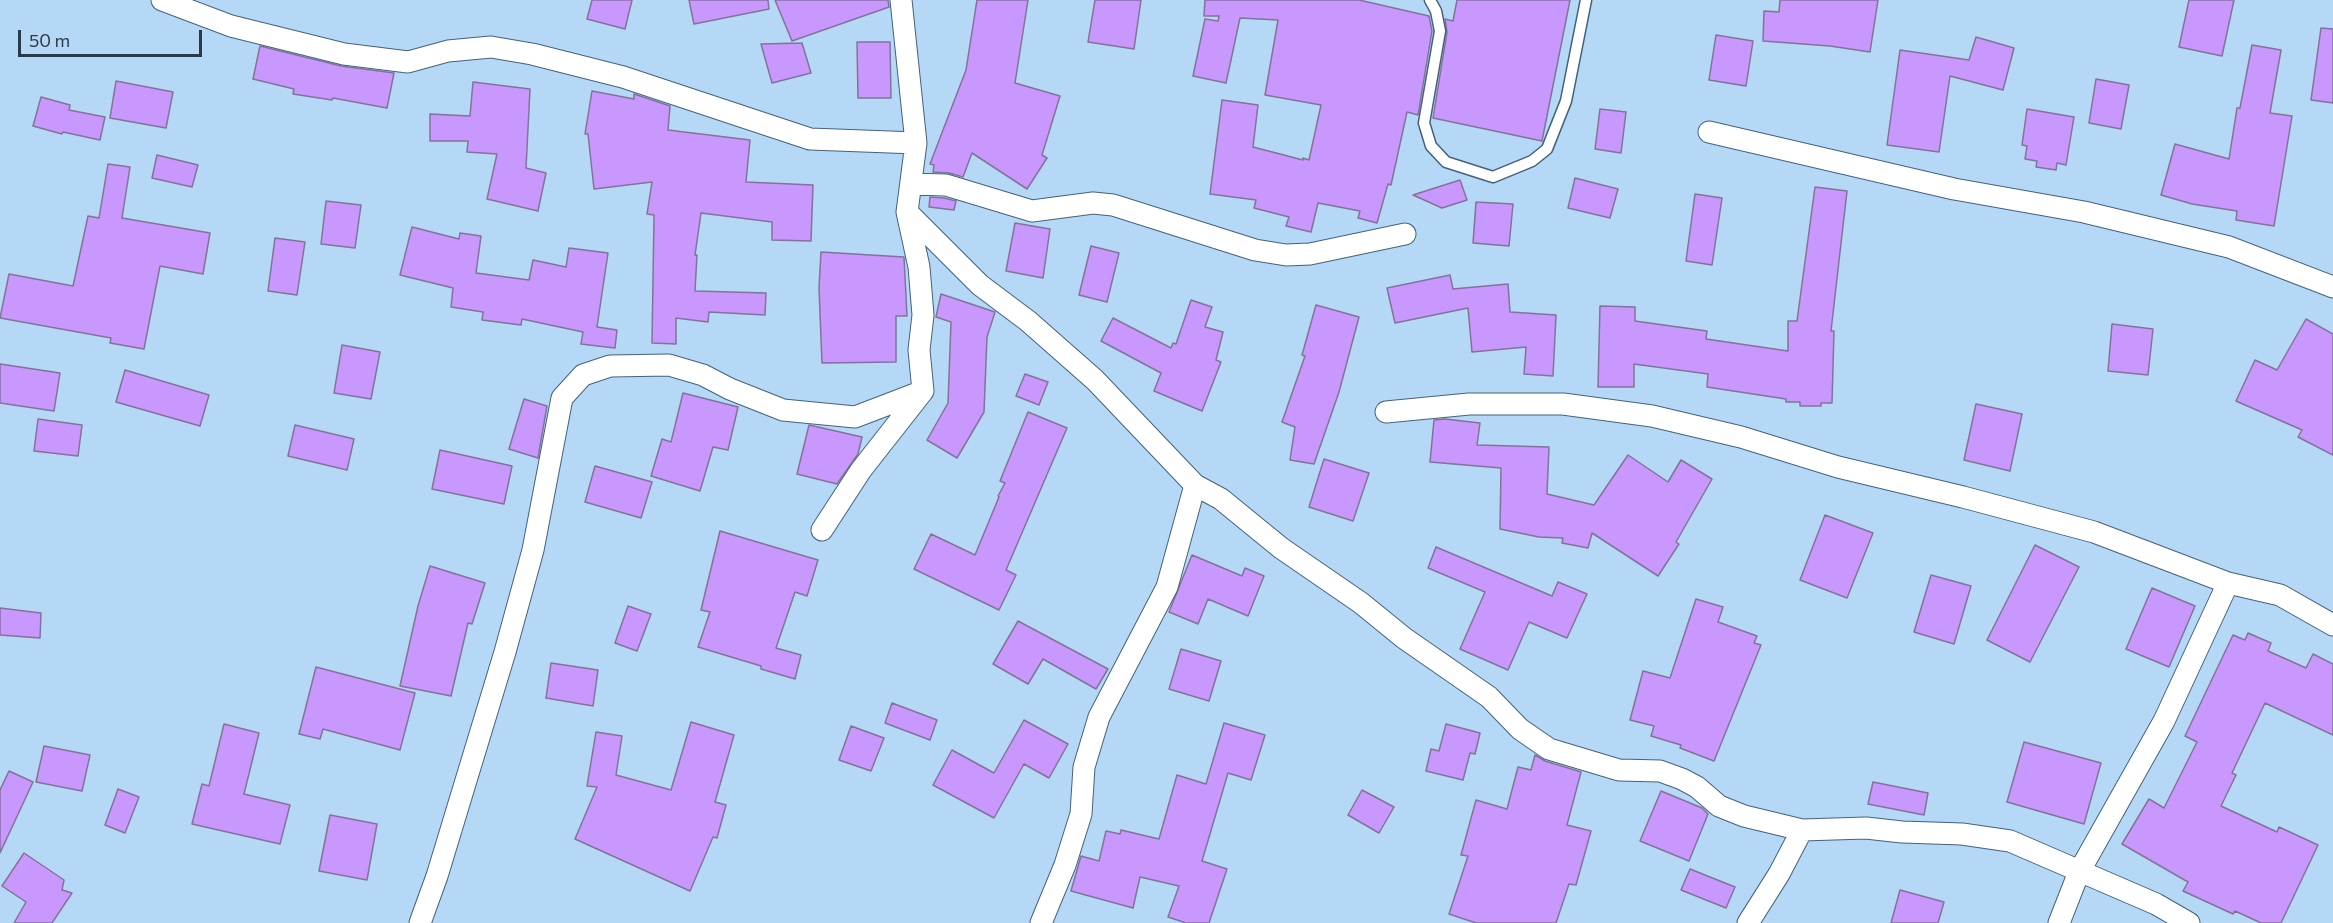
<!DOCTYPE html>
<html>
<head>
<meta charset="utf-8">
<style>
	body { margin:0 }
	#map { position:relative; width:2333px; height:923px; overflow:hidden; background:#b5d8f6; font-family:Commissioner,sans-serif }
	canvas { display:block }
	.scale { position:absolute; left:18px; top:30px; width:184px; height:27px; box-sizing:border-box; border:3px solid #2c3a46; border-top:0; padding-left:8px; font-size:18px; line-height:21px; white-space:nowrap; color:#2c3a46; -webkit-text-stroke:4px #b5d8f6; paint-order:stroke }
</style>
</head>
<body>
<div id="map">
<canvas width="2333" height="923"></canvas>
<div class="scale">50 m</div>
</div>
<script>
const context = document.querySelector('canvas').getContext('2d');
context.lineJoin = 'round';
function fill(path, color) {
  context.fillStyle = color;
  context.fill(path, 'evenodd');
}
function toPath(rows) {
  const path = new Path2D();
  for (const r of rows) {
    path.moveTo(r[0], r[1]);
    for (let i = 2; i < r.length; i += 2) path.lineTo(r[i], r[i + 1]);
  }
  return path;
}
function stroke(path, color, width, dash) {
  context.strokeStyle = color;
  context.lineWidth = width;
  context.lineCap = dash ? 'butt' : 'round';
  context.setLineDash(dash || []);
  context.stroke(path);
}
const building = toPath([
	[592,0,632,0,625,29,587,19,592,0],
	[689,0,768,0,769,9,694,24,689,0],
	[775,0,888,0,889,7,792,41,775,0],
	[977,0,1028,0,1015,83,1060,96,1042,155,1047,158,1027,189,972,153,963,177,949,173,933,172,934,165,930,164,966,70,977,0],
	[1095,0,1141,0,1134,49,1088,42,1095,0],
	[1205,0,1359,0,1429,16,1432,31,1418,115,1407,112,1391,185,1388,184,1377,223,1358,218,1360,211,1318,203,1311,232,1286,226,1289,217,1254,208,1256,200,1210,194,1222,100,1258,105,1253,147,1303,160,1303,158,1309,160,1321,105,1265,95,1278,20,1240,18,1226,83,1193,76,1205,19,1218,21,1219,16,1204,16,1205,0],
	[1457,0,1570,0,1542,141,1433,118,1447,32,1445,19,1453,21,1457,0],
	[1780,0,1878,0,1870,52,1830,46,1763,41,1764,11,1779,12,1780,0],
	[2189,0,2234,0,2222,56,2179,47,2189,0],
	[2321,28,2333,29,2333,103,2311,100,2321,28],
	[1716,35,1753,41,1746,86,1709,80,1716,35],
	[1976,37,2014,48,2003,90,1950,76,1939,152,1887,145,1900,50,1969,60,1976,37],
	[857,42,890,42,891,98,858,98,857,42],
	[802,43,811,73,772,83,761,44,802,43],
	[2252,45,2281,50,2270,113,2292,116,2274,226,2236,220,2237,211,2192,204,2161,195,2175,144,2229,159,2237,108,2240,108,2252,45],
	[260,46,341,66,394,73,387,108,333,98,332,100,293,94,294,89,253,79,260,46],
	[2096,79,2129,85,2121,129,2089,123,2096,79],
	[116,81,173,92,166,128,110,118,116,81],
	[473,82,530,89,526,168,546,173,538,211,487,199,497,154,467,152,468,141,430,141,430,114,470,116,473,82],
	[592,91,634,99,634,94,670,106,668,130,750,140,746,182,813,185,811,241,772,240,772,222,701,213,695,255,697,255,695,291,766,293,765,315,709,312,708,322,676,318,676,344,652,343,654,215,647,214,652,182,594,189,588,134,585,134,592,91],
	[41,97,70,105,69,110,105,117,100,140,63,132,62,134,33,126,41,97],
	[1600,109,1626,112,1621,153,1595,149,1600,109],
	[2027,109,2074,117,2066,165,2057,163,2056,170,2036,167,2037,161,2025,159,2027,146,2022,145,2027,109],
	[157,155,198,165,192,187,152,178,157,155],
	[108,164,130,167,122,218,210,233,203,274,160,266,144,349,110,343,111,338,0,318,9,274,73,286,88,216,99,218,108,164],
	[1575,178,1618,189,1610,218,1568,208,1575,178],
	[1460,180,1467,200,1442,208,1413,195,1460,180],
	[1815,187,1847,191,1831,331,1834,331,1832,403,1821,403,1821,406,1800,406,1800,402,1786,402,1786,399,1707,387,1708,374,1634,364,1634,387,1598,387,1600,306,1635,307,1635,321,1707,331,1706,339,1788,351,1788,321,1797,321,1815,187],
	[1695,194,1722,198,1712,265,1686,261,1695,194],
	[930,197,944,198,956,201,954,210,929,207,930,197],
	[326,201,361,205,355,248,321,244,326,201],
	[1476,202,1513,204,1509,246,1473,243,1476,202],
	[1015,223,1050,229,1043,278,1006,271,1015,223],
	[412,227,459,239,460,233,481,236,476,273,529,280,533,260,566,267,569,248,608,253,597,327,617,330,615,348,581,344,583,332,522,319,521,325,482,320,483,312,451,307,453,288,400,275,412,227],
	[275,238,305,242,297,295,268,291,275,238],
	[1091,246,1119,253,1107,302,1079,295,1091,246],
	[821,252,904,257,907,316,896,316,896,362,822,363,819,288,821,252],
	[1450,275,1453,289,1508,284,1510,312,1556,315,1553,376,1524,374,1526,347,1472,352,1468,308,1395,323,1387,288,1450,275],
	[941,294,995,312,987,337,984,412,957,458,927,440,948,403,951,322,936,317,941,294],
	[1191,300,1212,307,1205,327,1223,332,1216,360,1221,362,1202,411,1154,391,1161,373,1101,341,1113,318,1171,348,1173,343,1176,344,1191,300],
	[1316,305,1359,317,1339,392,1314,464,1290,460,1295,427,1282,422,1305,356,1302,355,1316,305],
	[2306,319,2333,334,2333,455,2298,437,2302,430,2236,401,2255,360,2277,370,2306,319],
	[2112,324,2153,329,2148,375,2108,371,2112,324],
	[342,345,380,352,371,399,334,393,342,345],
	[0,364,60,373,54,411,0,403,0,364],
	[125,370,209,395,200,426,116,402,125,370],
	[1025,374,1048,382,1039,405,1016,396,1025,374],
	[683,393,738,407,728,450,713,447,700,491,651,476,662,439,671,442,683,393],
	[524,399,547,406,538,458,509,449,524,399],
	[1976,404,2022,414,2010,471,1964,460,1976,404],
	[1028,412,1067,428,1006,570,1016,575,999,610,914,569,931,534,975,555,999,497,998,496,1005,483,1000,481,1028,412],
	[38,419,82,425,78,456,34,451,38,419],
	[1445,419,1480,423,1477,445,1549,447,1547,494,1594,505,1628,455,1668,482,1681,460,1712,479,1676,542,1679,544,1658,576,1592,533,1588,548,1562,543,1563,538,1539,537,1500,529,1501,468,1430,462,1434,420,1445,419],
	[295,425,354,439,347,470,288,456,295,425],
	[809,425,862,437,858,454,837,484,797,474,809,425],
	[440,450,512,466,504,504,432,489,440,450],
	[1324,459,1369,473,1353,521,1309,507,1324,459],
	[595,466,652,482,641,518,585,502,595,466],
	[1825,515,1873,533,1847,598,1800,580,1825,515],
	[720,531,818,560,807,596,795,592,776,648,801,655,795,679,761,669,761,666,698,647,710,612,701,610,720,531],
	[2035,545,2079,567,2030,662,1987,640,2035,545],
	[1436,547,1552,596,1558,582,1587,594,1567,638,1529,622,1508,670,1460,649,1485,592,1428,568,1436,547],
	[1192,555,1242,576,1245,568,1264,576,1248,616,1208,599,1198,624,1169,612,1192,555],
	[430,566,485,583,472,624,468,623,451,696,400,686,418,606,430,566],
	[1931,575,1971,586,1954,644,1914,632,1931,575],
	[2152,588,2195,606,2169,667,2126,649,2152,588],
	[1696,599,1723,607,1718,622,1757,636,1754,643,1761,645,1714,761,1680,748,1681,745,1651,736,1654,726,1630,720,1643,671,1670,678,1696,599],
	[628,606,651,614,637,651,615,643,628,606],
	[0,608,41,613,40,638,0,635,0,608],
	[1018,621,1108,669,1096,689,1043,659,1028,684,993,664,1018,621],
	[2248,633,2271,643,2268,651,2306,668,2313,654,2333,664,2333,735,2265,703,2232,773,2236,775,2221,806,2277,832,2279,827,2318,845,2281,923,2261,923,2235,911,2233,914,2183,891,2188,882,2122,844,2149,799,2164,808,2197,742,2185,736,2233,635,2245,640,2248,633],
	[1181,649,1221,661,1209,701,1169,689,1181,649],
	[551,663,598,670,593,706,546,698,551,663],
	[316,667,415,693,400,750,323,729,320,739,299,734,316,667],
	[892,703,937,720,930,740,885,723,892,703],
	[1024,720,1068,744,1049,778,1024,764,994,818,933,785,952,750,994,773,1024,720],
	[691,722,734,735,715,802,726,805,717,838,713,837,690,891,575,839,597,787,587,786,596,732,622,736,616,775,671,790,691,722],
	[1224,723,1265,735,1251,780,1228,773,1202,861,1227,869,1209,923,1186,923,1168,917,1179,886,1140,877,1133,908,1071,891,1081,856,1099,861,1106,831,1120,834,1121,830,1159,839,1177,775,1206,784,1224,723],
	[224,724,259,733,244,794,290,805,280,844,192,824,202,784,209,786,224,724],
	[1446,724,1480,733,1475,754,1470,753,1463,780,1426,771,1431,749,1439,751,1446,724],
	[851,726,884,738,871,771,839,760,851,726],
	[2024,742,2101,763,2084,824,2007,802,2024,742],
	[44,746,90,755,82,791,36,782,44,746],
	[1535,755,1545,761,1581,772,1567,825,1591,831,1576,885,1569,884,1556,923,1476,923,1449,914,1468,856,1461,855,1476,800,1507,809,1518,767,1531,770,1535,755],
	[9,771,33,782,0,853,0,790,9,771],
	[1873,782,1928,793,1924,815,1868,804,1873,782],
	[118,789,139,797,125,833,105,825,118,789],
	[1362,790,1394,807,1379,833,1348,815,1362,790],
	[1661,791,1702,808,1708,814,1689,861,1640,841,1661,791],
	[330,815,377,824,367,880,319,871,330,815],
	[24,853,64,880,62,890,72,893,52,923,14,923,26,902,2,886,24,853],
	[1690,869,1735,887,1726,908,1681,890,1690,869],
	[1900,890,1944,902,1938,923,1891,923,1900,890]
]);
const service = toPath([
	[1430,0,1436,11,1440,31,1424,123,1431,146,1446,162,1493,177,1532,161,1547,149,1566,101,1586,0]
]);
const minor = toPath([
	[162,0,231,26,344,54,408,62,448,51,491,47,532,54,623,77,810,139,916,143],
	[1709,132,1954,189,2084,212,2229,247,2333,287],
	[911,184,946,185,1032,211,1093,203,1113,205,1255,250,1286,255,1310,254,1405,234],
	[907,212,980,285,1028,321,1095,380,1195,485,1221,499,1281,548,1361,603,1404,638,1489,697,1520,729,1549,749,1619,770,1660,771,1682,779,1697,787,1719,806,1744,816,1802,830,1866,828,1902,832,1962,834,2010,841,2156,904,2189,923],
	[1386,412,1469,404,1563,404,1652,416,1741,437,1838,467,1963,497,2094,532,2228,583,2280,595,2333,625],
	[822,530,861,470,923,391,919,350,923,315,919,267,907,212,916,143,901,0],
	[420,923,437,876,505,652,533,550,562,398,583,375,610,366,669,365,703,375,730,389,783,410,855,417,923,391],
	[1041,923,1065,865,1081,814,1084,767,1099,717,1167,587,1195,485],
	[1748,923,1779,874,1802,830],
	[2059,923,2079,872,2164,721,2228,583]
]);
fill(building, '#c898fe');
stroke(building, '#837397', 1.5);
stroke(service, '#43627d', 13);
stroke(minor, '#43627d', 23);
stroke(service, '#fff', 10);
stroke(minor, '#fff', 21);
</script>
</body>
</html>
